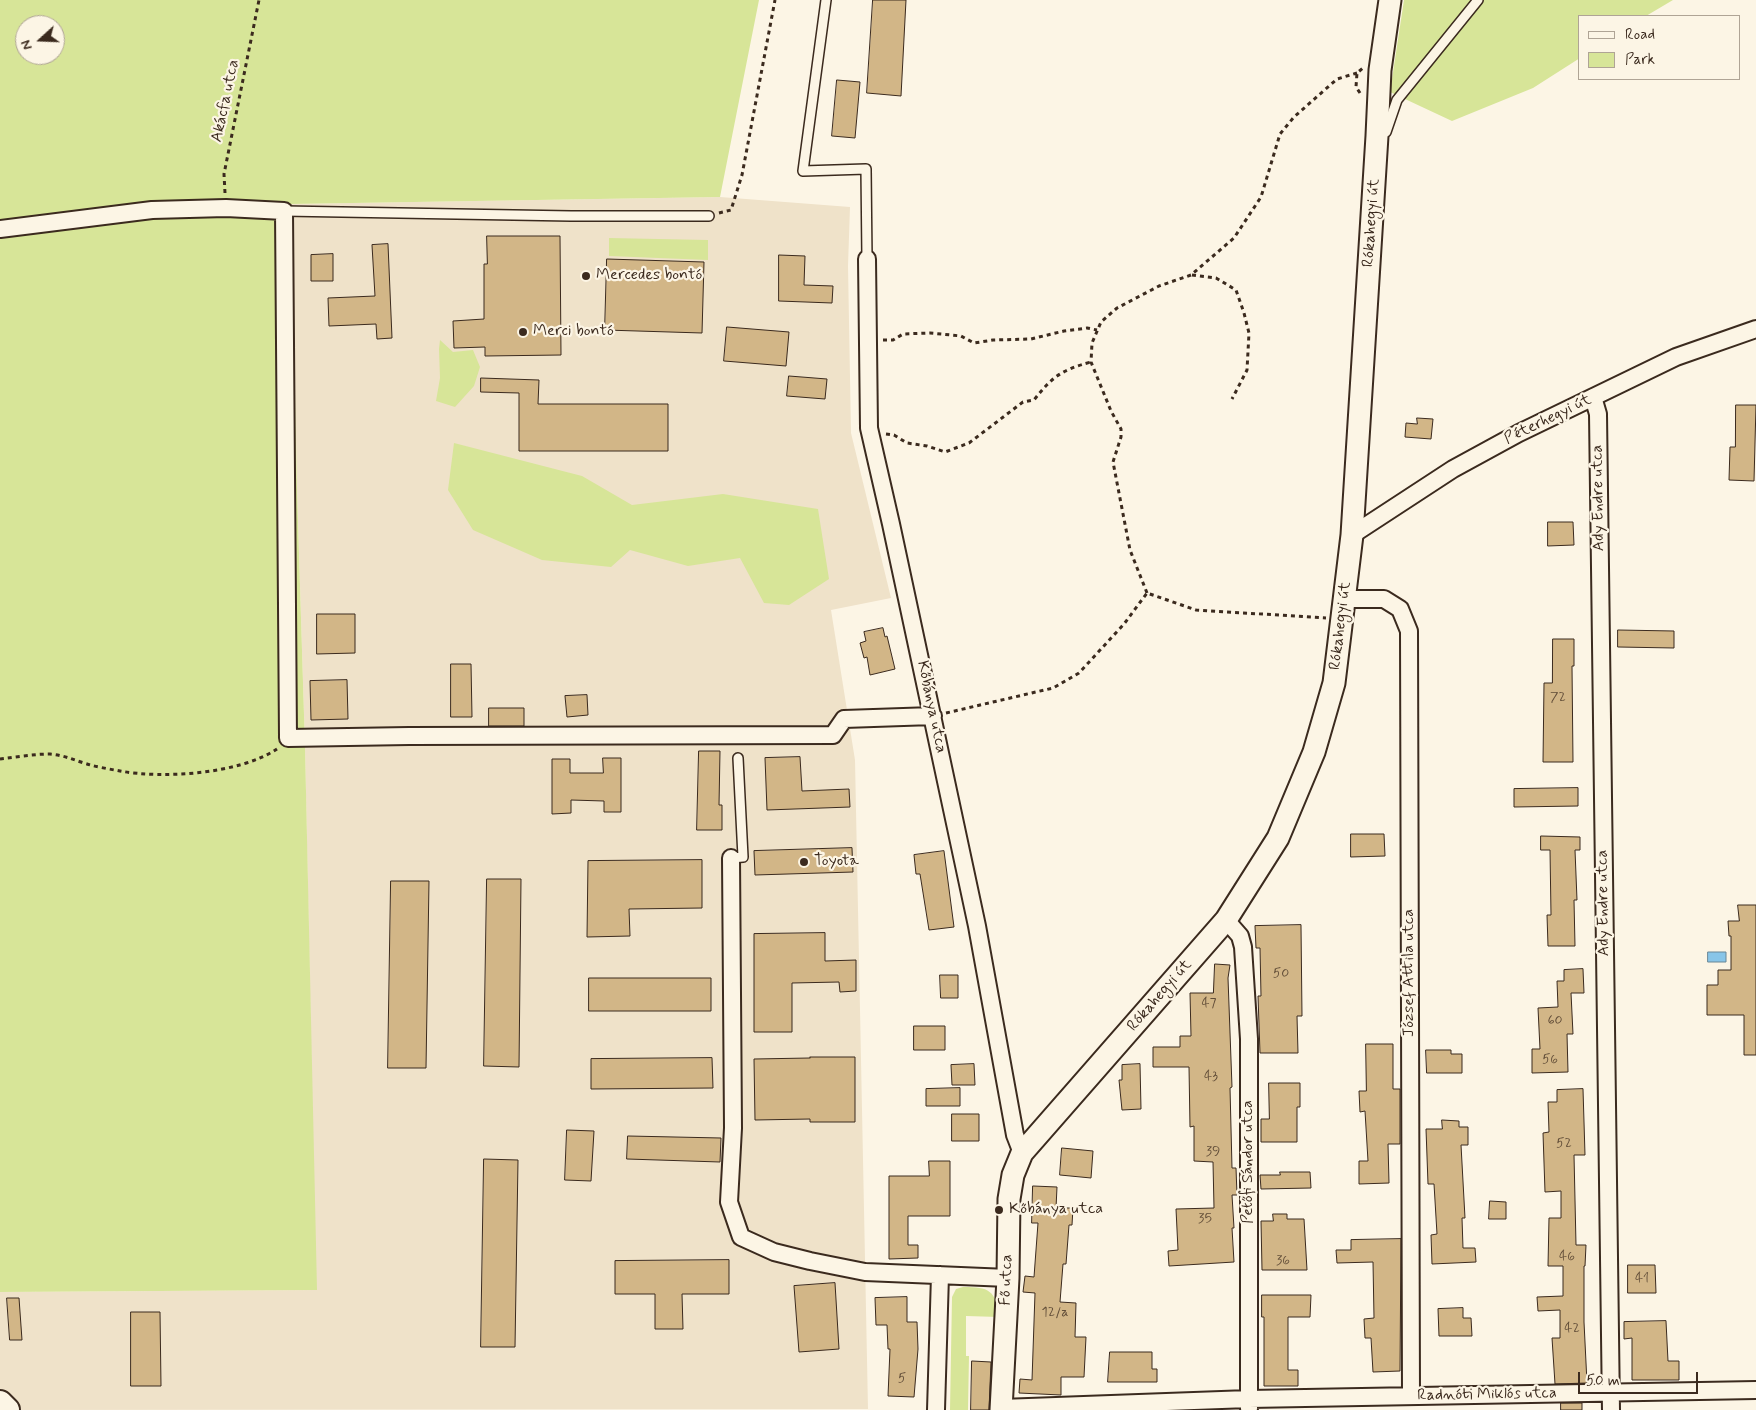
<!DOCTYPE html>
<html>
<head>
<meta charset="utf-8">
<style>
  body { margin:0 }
  #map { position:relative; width:1756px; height:1410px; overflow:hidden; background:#fcf5e5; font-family:Mynerve,sans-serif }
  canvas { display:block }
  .legend { position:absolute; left:1578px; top:15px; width:162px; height:65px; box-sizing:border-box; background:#fcf5e5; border:1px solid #afa495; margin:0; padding:6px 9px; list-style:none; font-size:15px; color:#3b2a1e }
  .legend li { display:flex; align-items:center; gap:10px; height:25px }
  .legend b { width:25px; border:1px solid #afa495 }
  .north { position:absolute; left:15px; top:15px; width:50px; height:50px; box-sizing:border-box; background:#fcf5e5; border:1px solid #afa495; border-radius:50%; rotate:250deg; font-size:14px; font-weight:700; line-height:20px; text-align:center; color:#3b2a1e }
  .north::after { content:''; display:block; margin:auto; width:18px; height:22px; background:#3b2a1e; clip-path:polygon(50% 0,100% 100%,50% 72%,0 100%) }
  .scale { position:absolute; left:1578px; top:1372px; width:120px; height:22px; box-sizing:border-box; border:2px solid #3b2a1e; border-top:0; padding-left:6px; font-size:15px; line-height:18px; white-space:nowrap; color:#3b2a1e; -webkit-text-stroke:4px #fcf5e5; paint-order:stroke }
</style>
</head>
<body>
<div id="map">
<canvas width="1756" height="1410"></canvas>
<ul class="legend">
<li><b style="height:6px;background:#fcf5e5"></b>Road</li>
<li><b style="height:14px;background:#d7e598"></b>Park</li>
</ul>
<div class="north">N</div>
<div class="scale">50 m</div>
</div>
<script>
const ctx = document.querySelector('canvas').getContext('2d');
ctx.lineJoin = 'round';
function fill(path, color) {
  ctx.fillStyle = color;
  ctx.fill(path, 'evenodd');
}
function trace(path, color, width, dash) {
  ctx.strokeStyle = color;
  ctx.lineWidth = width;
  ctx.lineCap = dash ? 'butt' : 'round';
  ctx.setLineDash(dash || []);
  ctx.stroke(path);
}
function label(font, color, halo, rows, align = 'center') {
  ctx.font = font + ' Mynerve,sans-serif';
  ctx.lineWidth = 4.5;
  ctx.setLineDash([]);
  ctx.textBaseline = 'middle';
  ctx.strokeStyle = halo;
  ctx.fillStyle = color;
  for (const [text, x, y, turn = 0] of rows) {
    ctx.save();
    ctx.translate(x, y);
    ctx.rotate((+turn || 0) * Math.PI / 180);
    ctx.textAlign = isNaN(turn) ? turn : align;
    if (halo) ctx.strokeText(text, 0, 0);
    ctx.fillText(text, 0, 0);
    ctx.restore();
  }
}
fill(new Path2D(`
  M 720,197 L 850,207 L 848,266 L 851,433 L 891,598 L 831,610 L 855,760 L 868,1409 L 0,1410 L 0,1292 L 316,1290 L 305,747 L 297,489 L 291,204 Z`), '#efe2c9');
fill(new Path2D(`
  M 0,0 L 759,0 L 720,197 L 291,204 L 297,489 L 305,747 L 317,1290 L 0,1292 ZM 25,25 L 55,25 L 55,55 L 25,55 Z
  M 1404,0 L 1673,0 L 1646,16 L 1580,16 L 1580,58 L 1533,88 L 1452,121 L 1390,92 Z
  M 609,238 L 708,240 L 708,260 L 609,256 Z
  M 440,340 L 453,352 L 473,350 L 480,367 L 474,386 L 455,407 L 436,401 L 440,378 L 439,349 Z
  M 454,443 L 582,476 L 632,505 L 723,494 L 818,509 L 829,579 L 789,605 L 764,603 L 740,558 L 688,566 L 630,550 L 611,567 L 542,560 L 473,530 L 448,490 Z
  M 963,1287 C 989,1287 996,1290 999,1317 L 966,1316 L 966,1356 L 969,1356 L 968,1410 L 950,1410 L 952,1297 L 956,1289 Z`), '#d7e598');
const water = new Path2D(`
  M 1708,952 L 1726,952 L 1726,962 L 1708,962 Z`);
fill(water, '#88c5e8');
trace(water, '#698797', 1);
const building = new Path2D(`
  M 873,0 L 906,0 L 901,96 L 867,93 Z
  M 837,80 L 860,82 L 855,138 L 832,136 Z
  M 487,236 L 560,236 L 561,355 L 485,356 L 485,347 L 454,348 L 453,321 L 484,319 L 484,264 L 487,264 Z
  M 388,244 L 392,338 L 377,339 L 376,324 L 329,326 L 328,298 L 375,296 L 372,245 Z
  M 333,254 L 333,281 L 311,281 L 311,255 Z
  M 779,255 L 805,256 L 804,285 L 833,286 L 832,303 L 779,301 Z
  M 607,259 L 704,262 L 702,333 L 605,330 Z
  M 727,327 L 789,332 L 786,366 L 724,361 Z
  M 789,376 L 827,379 L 825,399 L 787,396 Z
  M 481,378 L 539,380 L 538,404 L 668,404 L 668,451 L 519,451 L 519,393 L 481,392 Z
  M 1736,405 L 1756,405 L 1754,481 L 1729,480 L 1730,447 L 1735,447 Z
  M 1417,418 L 1433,419 L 1431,439 L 1405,437 L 1406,423 L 1417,424 Z
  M 1548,522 L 1573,522 L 1574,545 L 1548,546 Z
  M 317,614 L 355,614 L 355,653 L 317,654 Z
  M 883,628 L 885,637 L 887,636 L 895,669 L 870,675 L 867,657 L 864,658 L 860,643 L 866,641 L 864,632 Z
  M 1618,630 L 1674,631 L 1674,648 L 1618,647 Z
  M 1553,639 L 1574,639 L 1574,666 L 1572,666 L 1573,762 L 1543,762 L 1544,683 L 1552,683 Z
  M 451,664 L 471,664 L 472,717 L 451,717 Z
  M 347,680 L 348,719 L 311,720 L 310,681 Z
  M 587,695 L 588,715 L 567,717 L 565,696 Z
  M 489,708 L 524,708 L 524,726 L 489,726 Z
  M 699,751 L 720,751 L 719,805 L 722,805 L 722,830 L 697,830 Z
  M 800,757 L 802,791 L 849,789 L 850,807 L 767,810 L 765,758 Z
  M 603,758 L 621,758 L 621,812 L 604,812 L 604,801 L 571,800 L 571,813 L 552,814 L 552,759 L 570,759 L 570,773 L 603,773 Z
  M 1578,788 L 1578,806 L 1514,807 L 1514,789 Z
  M 1351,834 L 1384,834 L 1385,856 L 1351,857 Z
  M 1541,836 L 1580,837 L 1580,850 L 1575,850 L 1577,900 L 1574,900 L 1575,946 L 1548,946 L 1547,915 L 1551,915 L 1550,850 L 1541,850 Z
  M 852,848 L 853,872 L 755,875 L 754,851 Z
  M 944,851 L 954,927 L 929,930 L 920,874 L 916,874 L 914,855 Z
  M 702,860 L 702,908 L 629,909 L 630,936 L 587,937 L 588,861 Z
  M 487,879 L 521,879 L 519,1067 L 484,1066 Z
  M 391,881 L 429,881 L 426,1068 L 388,1068 Z
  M 1738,905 L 1756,905 L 1756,1055 L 1744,1055 L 1744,1015 L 1707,1015 L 1707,985 L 1718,985 L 1718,970 L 1731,970 L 1731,936 L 1729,936 L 1728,921 L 1739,921 Z
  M 1301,925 L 1302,1016 L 1297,1016 L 1298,1053 L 1260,1053 L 1258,996 L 1261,996 L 1260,948 L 1256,948 L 1255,926 Z
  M 825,933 L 825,961 L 856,960 L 856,991 L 840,992 L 839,982 L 792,983 L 792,1032 L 754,1032 L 754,934 Z
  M 1215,964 L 1230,965 L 1228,978 L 1232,1087 L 1230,1088 L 1232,1168 L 1236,1168 L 1237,1195 L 1232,1195 L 1234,1228 L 1232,1228 L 1234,1262 L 1169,1266 L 1168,1251 L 1178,1250 L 1176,1209 L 1214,1208 L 1213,1162 L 1194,1161 L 1194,1126 L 1190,1127 L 1189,1067 L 1153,1067 L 1153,1047 L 1180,1047 L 1180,1036 L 1191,1036 L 1190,993 L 1213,993 Z
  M 1583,969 L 1584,993 L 1571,993 L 1573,1034 L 1567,1034 L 1568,1072 L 1532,1073 L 1532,1049 L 1540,1049 L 1538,1008 L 1558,1007 L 1557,981 L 1564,981 L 1564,970 Z
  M 940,975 L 958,975 L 958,998 L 941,998 Z
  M 589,978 L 711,978 L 711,1011 L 589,1011 Z
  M 914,1026 L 945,1026 L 945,1050 L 914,1050 Z
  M 1366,1044 L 1393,1044 L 1393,1089 L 1400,1089 L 1400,1144 L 1388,1144 L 1389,1183 L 1359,1184 L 1359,1161 L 1368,1161 L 1365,1111 L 1360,1112 L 1359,1091 L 1366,1091 Z
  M 1426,1050 L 1451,1050 L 1451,1054 L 1462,1054 L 1462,1073 L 1427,1073 Z
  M 810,1057 L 855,1057 L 855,1122 L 810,1122 L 810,1119 L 755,1120 L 754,1059 L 810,1058 Z
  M 712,1058 L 713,1088 L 591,1089 L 591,1059 Z
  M 974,1064 L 975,1085 L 952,1085 L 951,1065 Z
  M 1140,1064 L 1141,1109 L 1122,1110 L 1119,1080 L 1122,1080 L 1122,1065 Z
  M 1269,1083 L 1300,1083 L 1300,1107 L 1297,1107 L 1297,1142 L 1261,1142 L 1261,1119 L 1269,1119 Z
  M 960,1088 L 960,1106 L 926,1106 L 926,1089 Z
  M 1583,1089 L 1585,1155 L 1574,1155 L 1576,1245 L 1586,1245 L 1585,1266 L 1584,1266 L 1584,1322 L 1587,1383 L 1555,1384 L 1552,1338 L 1560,1338 L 1560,1310 L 1538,1311 L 1537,1297 L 1563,1296 L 1563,1266 L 1548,1266 L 1549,1218 L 1561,1218 L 1561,1191 L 1545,1192 L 1543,1133 L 1549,1132 L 1548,1102 L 1557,1102 L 1557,1090 Z
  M 952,1114 L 979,1114 L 979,1141 L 952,1141 Z
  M 1442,1120 L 1459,1121 L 1459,1127 L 1468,1127 L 1468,1145 L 1461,1145 L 1465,1218 L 1462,1218 L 1463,1248 L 1475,1248 L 1476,1262 L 1432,1264 L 1431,1235 L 1437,1234 L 1434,1184 L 1428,1184 L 1426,1129 L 1442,1129 Z
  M 567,1130 L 594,1131 L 591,1181 L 565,1180 Z
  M 628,1136 L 721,1138 L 720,1162 L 627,1159 Z
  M 1062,1148 L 1093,1151 L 1091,1178 L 1060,1175 Z
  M 484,1159 L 518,1160 L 515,1347 L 481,1347 Z
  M 929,1161 L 950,1161 L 950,1216 L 908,1216 L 908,1245 L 918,1245 L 918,1258 L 889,1259 L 889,1176 L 929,1176 Z
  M 1280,1172 L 1310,1172 L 1311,1188 L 1261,1189 L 1260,1175 L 1280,1175 Z
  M 1033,1186 L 1057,1187 L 1056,1208 L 1073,1208 L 1072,1225 L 1069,1225 L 1066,1264 L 1063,1264 L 1060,1302 L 1076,1303 L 1075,1337 L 1086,1337 L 1084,1377 L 1061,1377 L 1061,1395 L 1019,1393 L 1020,1379 L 1032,1380 L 1035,1293 L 1023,1292 L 1025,1276 L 1034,1277 L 1038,1223 L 1032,1223 Z
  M 1490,1201 L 1506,1202 L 1506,1219 L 1489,1219 Z
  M 1273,1214 L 1287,1214 L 1287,1219 L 1304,1219 L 1307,1270 L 1262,1270 L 1261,1221 L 1273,1221 Z
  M 1401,1239 L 1400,1371 L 1373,1372 L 1371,1338 L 1365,1338 L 1364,1319 L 1374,1318 L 1373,1262 L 1337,1263 L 1336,1250 L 1351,1250 L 1351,1240 Z
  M 729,1260 L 729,1294 L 682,1294 L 683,1329 L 655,1329 L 655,1294 L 615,1294 L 615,1261 Z
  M 1628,1265 L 1655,1265 L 1656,1293 L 1628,1293 Z
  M 835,1283 L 839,1349 L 799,1352 L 794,1286 Z
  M 1262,1295 L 1311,1295 L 1310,1317 L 1288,1317 L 1288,1370 L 1298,1370 L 1298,1386 L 1264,1386 L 1264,1317 L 1262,1317 Z
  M 907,1297 L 907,1322 L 917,1322 L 918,1349 L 914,1397 L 888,1396 L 890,1349 L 888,1349 L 887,1325 L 876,1325 L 875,1298 Z
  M 7,1298 L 19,1298 L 22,1340 L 10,1340 Z
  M 1463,1308 L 1463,1318 L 1471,1318 L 1472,1336 L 1439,1336 L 1438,1309 Z
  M 131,1312 L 160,1312 L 161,1386 L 131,1386 Z
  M 1666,1321 L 1668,1361 L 1679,1361 L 1679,1380 L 1632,1380 L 1632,1338 L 1624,1339 L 1624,1322 Z
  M 1110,1352 L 1152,1352 L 1152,1369 L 1157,1369 L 1157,1382 L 1108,1382 Z
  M 972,1361 L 991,1362 L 989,1410 L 971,1410 Z
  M 1561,1403 L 1582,1403 L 1582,1410 L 1561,1410 Z`);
fill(building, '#d2b687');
trace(building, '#3b2a1e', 1);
const service = new Path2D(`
  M 826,0 L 803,171 L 866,169 L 867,259
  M 1382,134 L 1386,132 L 1397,100 L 1478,0
  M 284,211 L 571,216 L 709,216
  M 731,858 L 743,857 L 738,758`);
const minor = new Path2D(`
  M 0,229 L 152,210 L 226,208 L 284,211 L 288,738 L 409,736 L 833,735 L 844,719 L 933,716
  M 867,259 L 869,428 L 891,524 L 977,926 L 1015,1135 L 1022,1153
  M 1593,397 L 1598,414 L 1611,1410
  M 1352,535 L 1453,469 L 1519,433 L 1676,357 L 1756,329
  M 1345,599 L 1384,599 L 1400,609 L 1409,631 L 1411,1396
  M 731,858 L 733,1128 L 729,1202 L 741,1237 L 774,1252 L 810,1261 L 865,1272 L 1008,1278
  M 1226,920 L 1240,936 L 1243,947 L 1249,1039 L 1249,1408
  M 1001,1408 L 1249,1399 L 1756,1390
  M 936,1410 L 940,1275`);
const tertiary = new Path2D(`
  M 1001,1410 L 1008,1278 L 1009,1199 L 1013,1175 L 1022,1153 L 1226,920 L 1278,838 L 1314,752 L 1334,683 L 1352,535 L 1377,136 L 1380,70 L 1390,0`);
const secondary = new Path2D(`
  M 0,1403 L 7,1410`);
trace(service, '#3b2a1e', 12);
trace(minor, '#3b2a1e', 20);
trace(tertiary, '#3b2a1e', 25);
trace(secondary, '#3b2a1e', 28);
trace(new Path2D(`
  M 1360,93 L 1356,87 L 1357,73 L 1363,68
  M 225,193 L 224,174 L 259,0
  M 719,213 L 731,210 L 742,175 L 775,0
  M 1192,275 L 1216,278 L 1236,290 L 1244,313 L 1249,333 L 1247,370 L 1232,399
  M 883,340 L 893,340 L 903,334 L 930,333 L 961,336 L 974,343 L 993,340 L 1031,339 L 1064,331 L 1087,328 L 1097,330
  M 886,434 L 894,435 L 907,443 L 927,446 L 945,452 L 969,443 L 1023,402 L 1034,400 C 1052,377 1061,370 1091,362
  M 1147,593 L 1130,550 L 1113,462 L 1121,437 L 1121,429 L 1111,411 L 1091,362 L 1092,343 L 1101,322 L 1117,308 L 1159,286 L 1191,275 L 1234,238 L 1261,197 L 1280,134 L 1294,117 L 1337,79 L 1357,73
  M 946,713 L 1053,688 L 1079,673 L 1124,624 L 1147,593 L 1196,610 L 1326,618
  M 0,759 C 16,757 34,754 50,754 C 63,755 74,760 87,764 C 97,767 109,769 120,771 C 164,779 239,774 277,749`), '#3b2a1e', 3, [4, 4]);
trace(service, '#fcf5e5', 9);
trace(minor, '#fcf5e5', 16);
trace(tertiary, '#fcf5e5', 21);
trace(secondary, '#fcf5e5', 24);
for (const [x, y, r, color] of [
  [586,276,5,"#3b2a1e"],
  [523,332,5,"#3b2a1e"],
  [804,862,5,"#3b2a1e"],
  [999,1210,5,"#3b2a1e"]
]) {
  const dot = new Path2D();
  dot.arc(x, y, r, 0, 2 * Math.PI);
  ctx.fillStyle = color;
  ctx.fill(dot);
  trace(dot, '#fcf5e5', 2);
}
label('14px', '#614d38', null, [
  ["72",1558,698],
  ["50",1281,974],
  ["47",1209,1004],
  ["60",1555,1021],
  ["56",1550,1060],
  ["43",1211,1077],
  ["52",1564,1144],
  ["39",1213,1152],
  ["35",1205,1219],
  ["46",1567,1257],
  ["36",1283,1261],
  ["41",1642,1279],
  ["12/a",1055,1313],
  ["42",1572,1329],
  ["5",902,1379]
]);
label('16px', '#3b2a1e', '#fcf5e5', [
  ["Akácfa utca",226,101,-78],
  ["Rókahegyi út",1372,223,-86],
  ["Péterhegyi út",1548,420,-26],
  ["Ady Endre utca",1599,498,-91],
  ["Rókahegyi út",1341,626,-83],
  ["Kőbánya utca",931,707,78],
  ["Ady Endre utca",1604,903,-91],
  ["József Attila utca",1410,973,-90],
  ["Rókahegyi út",1160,996,-49],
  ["Petőfi Sándor utca",1249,1162,-90],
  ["Fő utca",1007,1280,-88],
  ["Radnóti Miklós utca",1487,1395,-1]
]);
label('16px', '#3b2a1e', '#fcf5e5', [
  ["Mercedes bontó",596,276],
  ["Merci bontó",533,332],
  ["Toyota",814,862],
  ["Kőbánya utca",1009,1210]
], 'left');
</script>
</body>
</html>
